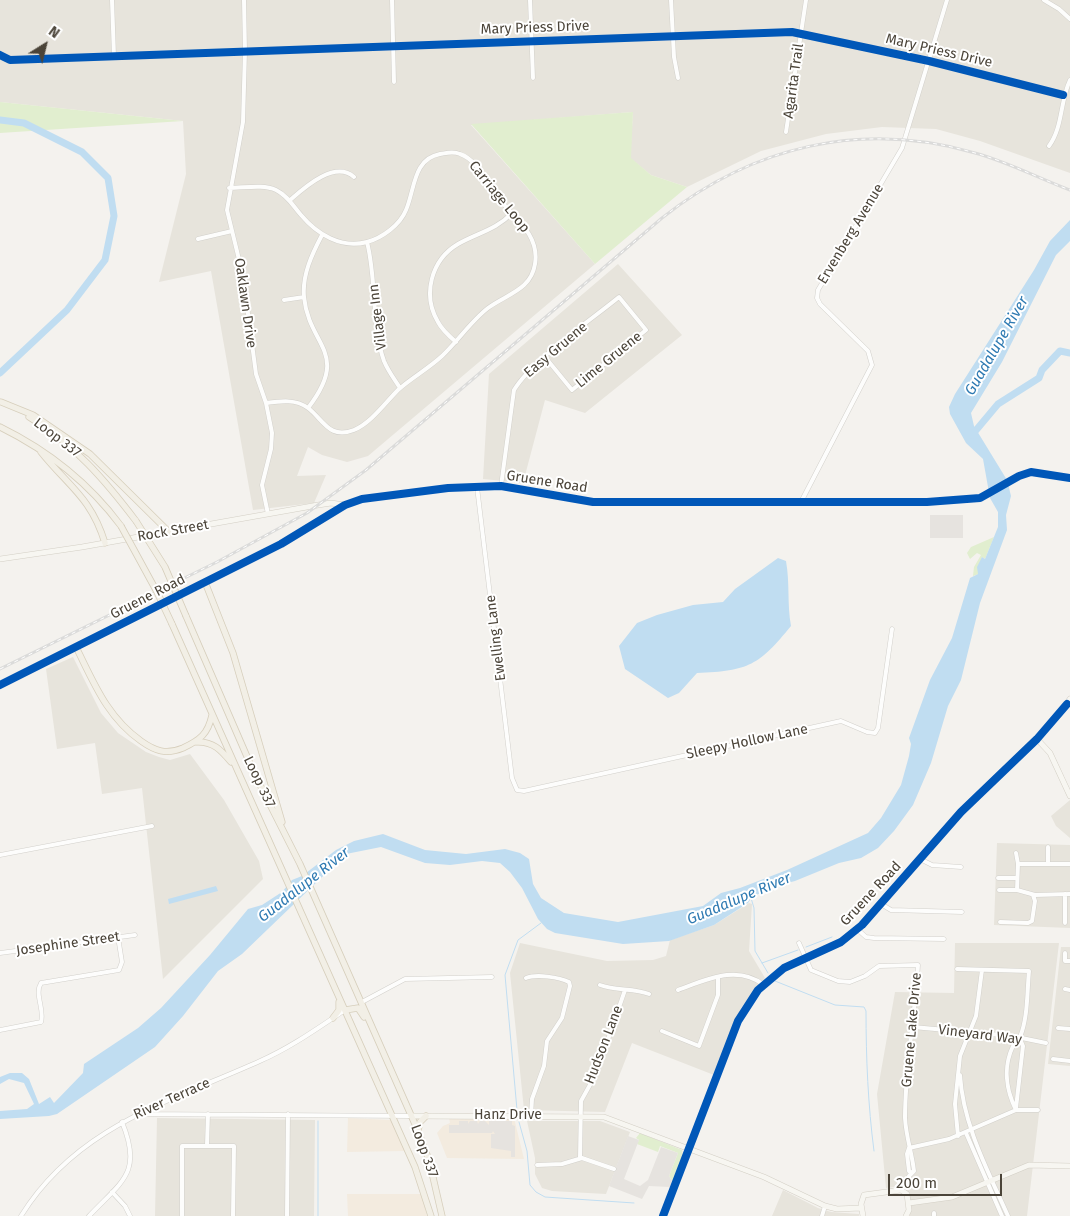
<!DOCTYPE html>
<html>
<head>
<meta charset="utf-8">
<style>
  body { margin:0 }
  #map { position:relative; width:1070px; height:1216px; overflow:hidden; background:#f4f2ee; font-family:"Fira Sans",sans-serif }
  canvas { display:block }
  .north { position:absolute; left:20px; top:20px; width:50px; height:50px; -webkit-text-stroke:4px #fff; paint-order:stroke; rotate:36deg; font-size:14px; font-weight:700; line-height:20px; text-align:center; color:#4b4439 }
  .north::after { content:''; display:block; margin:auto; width:18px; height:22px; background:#4b4439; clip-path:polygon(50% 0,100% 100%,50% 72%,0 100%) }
  .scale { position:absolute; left:888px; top:1174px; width:114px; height:22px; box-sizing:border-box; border:2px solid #4b4439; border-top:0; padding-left:6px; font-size:15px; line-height:18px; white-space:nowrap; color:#4b4439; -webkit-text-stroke:4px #fff; paint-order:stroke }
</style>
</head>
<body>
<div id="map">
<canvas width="1070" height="1216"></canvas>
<div class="north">N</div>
<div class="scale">200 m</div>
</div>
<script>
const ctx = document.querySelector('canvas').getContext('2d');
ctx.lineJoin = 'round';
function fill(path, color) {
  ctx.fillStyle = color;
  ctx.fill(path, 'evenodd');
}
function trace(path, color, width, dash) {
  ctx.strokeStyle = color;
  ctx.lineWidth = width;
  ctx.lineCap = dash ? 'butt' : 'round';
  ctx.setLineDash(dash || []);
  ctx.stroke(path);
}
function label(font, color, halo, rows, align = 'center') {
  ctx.font = font + ' "Fira Sans",sans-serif';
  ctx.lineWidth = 4;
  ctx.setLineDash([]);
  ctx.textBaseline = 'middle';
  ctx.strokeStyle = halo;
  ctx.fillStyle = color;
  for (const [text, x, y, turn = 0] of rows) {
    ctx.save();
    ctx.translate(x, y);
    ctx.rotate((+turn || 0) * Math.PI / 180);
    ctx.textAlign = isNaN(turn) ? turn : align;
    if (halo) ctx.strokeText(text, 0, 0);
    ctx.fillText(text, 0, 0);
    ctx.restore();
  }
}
fill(new Path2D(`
  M 0,0 L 1070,0 L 1070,173 L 980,141 L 936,129 L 882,127 L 826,134 L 761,151 L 687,187 L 651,175 L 630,158 L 633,112 L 471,125 L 595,264 L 368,456 L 347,462 L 322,455 L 308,447 L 297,476 L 326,475 L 314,503 L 253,510 L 211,271 L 159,282 L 186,174 L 183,121 L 0,102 Z
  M 618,264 L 682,335 L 585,413 L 545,400 L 523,483 L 483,479 L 489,374 Z
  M 73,657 L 101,713 L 118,733 L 146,752 L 159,757 L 170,760 L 190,754 L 224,800 L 259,861 L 263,879 L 163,979 L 142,788 L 102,794 L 95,743 L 57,749 L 46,669 Z
  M 1070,800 L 1070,838 L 1056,826 L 1051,816 Z
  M 997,843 L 1070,845 L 1070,928 L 994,925 Z
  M 749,903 L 752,904 L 749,951 L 765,978 L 741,1008 L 714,1075 L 632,1043 L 605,1112 L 524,1110 L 510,973 L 520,943 L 607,961 L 653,960 L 666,956 L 670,940 L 714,925 Z
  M 955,943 L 1059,943 L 1027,1216 L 910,1216 L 907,1189 L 901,1186 L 886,1188 L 877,1094 L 895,992 L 954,993 Z
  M 1061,947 L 1070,947 L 1070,1066 L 1048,1064 Z
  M 157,1118 L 315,1120 L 314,1216 L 155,1216 Z
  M 527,1121 L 600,1121 L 630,1132 L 606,1194 L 552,1191 L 542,1188 L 535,1174 L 535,1158 Z
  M 783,1190 L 818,1208 L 831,1212 L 859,1214 L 859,1216 L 772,1216 Z`), '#e7e4dc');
fill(new Path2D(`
  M 348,1118 L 391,1120 L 405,1151 L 347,1152 Z
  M 449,1118 L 514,1118 L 524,1159 L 447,1158 L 437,1133 L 443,1126 L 450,1123 Z
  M 347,1194 L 422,1194 L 427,1216 L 348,1216 Z`), '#f3ebdf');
fill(new Path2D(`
  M 0,102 L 183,121 L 0,133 Z
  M 633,112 L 631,158 L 651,175 L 687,187 L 595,264 L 471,124 Z
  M 994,537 L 985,559 L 982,557 L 979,574 L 973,576 L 974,567 L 981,555 L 977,553 L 970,559 L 967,553 L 971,547 Z
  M 640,1133 L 682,1150 L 683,1156 L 673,1182 L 669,1176 L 678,1153 L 660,1146 L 658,1152 L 637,1144 L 639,1140 L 636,1138 Z`), '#e1eecf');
fill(new Path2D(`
  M 930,515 L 963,515 L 963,538 L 930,538 Z
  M 459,1121 L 468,1121 L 468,1124 L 470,1121 L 477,1121 L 478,1124 L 480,1121 L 485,1121 L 489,1125 L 489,1121 L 512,1121 L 512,1125 L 515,1126 L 515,1157 L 511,1157 L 511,1151 L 491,1148 L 491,1134 L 495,1134 L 493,1131 L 492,1133 L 449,1133 L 449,1125 L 459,1125 Z
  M 628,1136 L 639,1140 L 624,1179 L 640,1186 L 648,1180 L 661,1147 L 678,1153 L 669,1176 L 672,1181 L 670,1187 L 649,1186 L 642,1199 L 609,1186 Z`), '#e6e3df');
fill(new Path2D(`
  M 1070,220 L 1070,241 L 1056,255 L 1002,362 L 971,413 L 974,426 L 1007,480 L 1011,496 L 1006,515 L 1007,530 L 980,603 L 961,680 L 948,706 L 931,763 L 913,805 L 894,831 L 878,848 L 861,858 L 839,863 L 795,881 L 775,886 L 752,897 L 748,903 L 714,925 L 669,941 L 623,944 L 555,933 L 547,929 L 538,919 L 522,888 L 510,872 L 500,863 L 482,861 L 450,865 L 425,863 L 381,847 L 346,854 L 242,954 L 218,971 L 183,1016 L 155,1047 L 57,1114 L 49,1116 L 0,1119 L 0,1111 L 27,1109 L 34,1104 L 24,1083 L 9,1079 L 0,1084 L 0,1077 L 10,1073 L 22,1073 L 29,1079 L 39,1104 L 50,1097 L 54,1103 L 83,1073 L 84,1064 L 138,1028 L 161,1008 L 210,955 L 248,909 L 262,905 L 282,892 L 292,880 L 302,876 L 336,850 L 354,841 L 383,834 L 425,850 L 466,854 L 505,849 L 520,853 L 529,859 L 533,884 L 541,898 L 564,913 L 618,922 L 703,906 L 721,893 L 740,888 L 787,870 L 868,833 L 881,818 L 901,785 L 909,756 L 911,744 L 909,738 L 930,680 L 952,638 L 970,578 L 978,574 L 977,567 L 982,557 L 985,559 L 998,527 L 998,512 L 990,498 L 983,459 L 966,443 L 950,414 L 949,407 L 955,394 L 1034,270 L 1050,241 Z
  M 778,558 L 786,561 C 790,583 787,604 791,626 C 759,665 749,671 697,673 L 679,693 L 668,698 L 625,669 L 619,646 L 637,623 L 657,615 L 693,605 L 723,602 L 735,589 Z
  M 216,886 L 218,891 L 169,904 L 168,899 Z`), '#c0ddf1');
trace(new Path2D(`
  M 751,898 L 754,908 L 755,951 L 768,973
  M 806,947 L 832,937
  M 762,963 L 798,950
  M 775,981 L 835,1005 L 864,1007 L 866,1011 C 866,1058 868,1105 874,1151
  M 517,1110 L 505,975 L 518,940 L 541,923
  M 519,1122 L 527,1151 L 530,1185 L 536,1192 L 545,1197 L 634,1203
  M 318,1216 L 318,1121`), '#c0ddf1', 1);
trace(new Path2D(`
  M 0,120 L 24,123 L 82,152 L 108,178 L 114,216 L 105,260 L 67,310 L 0,373
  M 972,435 L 998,404 L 1039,378 L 1042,370 L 1060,351 L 1070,353`), '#c0ddf1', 7);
const street = new Path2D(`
  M 112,0 L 114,56
  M 244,0 L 245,51 L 243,122 L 227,210 L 243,276 L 256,374 L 266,403 L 272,433 L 271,449 L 262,485 L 268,514
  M 392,0 L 394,82
  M 530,0 L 533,78
  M 671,0 L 674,57 L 678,78
  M 1044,0 L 1059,9 L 1070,19
  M 0,55 L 10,60 L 792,32 L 929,61 L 1063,95
  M 786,132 L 806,0
  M 1049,146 C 1063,127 1060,101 1070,80
  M 229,188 C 244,188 263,184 276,190 C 288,196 293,206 301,215 C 317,234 341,249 367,242 C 382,238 400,225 406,210 C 415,189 413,159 440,154 C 447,153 453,151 460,154 C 478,160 486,183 498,198 C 514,217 540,235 535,264 C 531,290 507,294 488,308 C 471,321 458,341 442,356 C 428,369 411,378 398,390 C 385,403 371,423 354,430 C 329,440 323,419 308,408 C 296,399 281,401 266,403
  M 290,200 C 305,187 335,160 354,177
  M 198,239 L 232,231
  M 367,242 C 377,281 371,324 384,361 C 388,371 395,380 400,388
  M 284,300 L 304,297
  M 456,342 C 449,336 442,330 438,322 C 422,295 431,260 458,244 C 477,233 496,230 512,213
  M 308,408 C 351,352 309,347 304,297 C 302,275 312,254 322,235
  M 501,486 L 514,390 C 532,360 591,320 619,297 L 646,330 L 572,390 L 545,357
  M 477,487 L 512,778 L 517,790 L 524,791 L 841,721 L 867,732 L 875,733 L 878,728 L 892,629
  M 801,502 L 872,365 L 868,351 L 820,304 L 817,298 L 818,290 L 902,148 L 947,0
  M 1048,847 L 1048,864
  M 1016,853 L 1018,864 L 1070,864
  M 0,855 L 152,826
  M 920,859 L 932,865 L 961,867
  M 1018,864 L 1017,890 L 1035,895 L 1070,894
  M 998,878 L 1016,878
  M 999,890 L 1017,890
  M 881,904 L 891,910 L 962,912
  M 1000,922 L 1028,923 L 1032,921 L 1035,901 L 1033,895
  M 1065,923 L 1065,894
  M 857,929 L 866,937 L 874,938 L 944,939
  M 799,943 L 811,970 L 838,981 L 850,982 L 865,976 L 879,966 L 918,965 C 915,1016 905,1068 905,1118 C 906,1137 912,1153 914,1171 L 909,1176 L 910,1182
  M 0,953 L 135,935
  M 1065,953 L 1065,961 L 1070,961
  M 957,969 L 1029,971 C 1027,992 1028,1018 1020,1037 C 1018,1040 1014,1043 1013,1046 C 1003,1067 1006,1090 1016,1110
  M 526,978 C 536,974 559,977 569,982 L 570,986 L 562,1018 L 547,1041 L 544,1066 L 532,1099 L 531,1116
  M 600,985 C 616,991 633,988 649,994
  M 1065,989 L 1070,990
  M 678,990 C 706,980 737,964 764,985
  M 362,1002 L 405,979 L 492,977
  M 913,1027 L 1012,1036 L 1046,1043
  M 1058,1028 L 1070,1029
  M 0,1030 L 41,1022 C 45,1010 34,994 41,983 L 119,970 L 122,962 L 118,937
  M 662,1031 L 699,1046 L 718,995 L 718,977
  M 1053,1059 L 1070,1061
  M 960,1075 C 963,1125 988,1171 1008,1216
  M 1016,1108 L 1023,1046 L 1020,1039
  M 140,1114 L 411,1116
  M 966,1133 L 1002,1216
  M 958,1136 L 955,1104 L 960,1056 L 976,1016 L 982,970
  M 207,1145 L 208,1114
  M 909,1148 L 949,1139 L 1016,1110 L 1038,1110
  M 909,1148 L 907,1154 L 909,1171 L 912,1173
  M 580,1158 L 581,1101 L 596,1074 L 625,990
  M 537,1165 L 562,1164 L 582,1158 L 614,1169
  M 112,1192 L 125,1206 L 130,1216
  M 934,1213 L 934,1216
  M 21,1216 C 77,1126 169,1102 260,1061 C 290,1048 318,1028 345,1010
  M 89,1216 C 122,1181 143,1173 122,1122
  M 182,1216 L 182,1146 L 234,1146 L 233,1216
  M 287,1216 L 288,1114
  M 822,1216 L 825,1206`);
const secondary = new Path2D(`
  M 0,559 L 82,547 L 318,505 L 331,503 L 344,505
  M 0,685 L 281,544 L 345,505 L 362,499 L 448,488 L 501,486 L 593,502 L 927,502 L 980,498 L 1019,476 L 1031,472 L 1070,478
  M 1037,739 L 1050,753 L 1070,796
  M 411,1116 L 604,1117 L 764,1177 L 825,1206 L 837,1209 L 861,1208
  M 909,1203 L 952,1197 L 1029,1165 L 1070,1166
  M 663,1216 L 738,1021 L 758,990 L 784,968 L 841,942 L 862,925 L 961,812 L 1037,739 L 1061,712 L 1070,699
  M 863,1216 L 861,1204 L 864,1195 L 901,1190 L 907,1194 L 909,1210 L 906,1216`);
const primary = new Path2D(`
  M 1,402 L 33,415 L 90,454 L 169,532
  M 29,417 C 74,444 105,480 136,521
  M 0,427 C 49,451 89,483 121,526
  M 41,452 C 68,486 91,497 105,543
  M 205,582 L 233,653 L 282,822
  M 186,616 L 255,775 L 300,864 L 418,1131 L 429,1160 L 442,1216
  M 172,624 L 415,1167 L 431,1216
  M 76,647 C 94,683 107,717 141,741 C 155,751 166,755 183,748 C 200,740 208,734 212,715
  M 196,742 C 213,741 221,750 231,762
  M 345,1010 L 358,1008 L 364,1017
  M 333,1018 L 339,1010 L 339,1002
  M 418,1131 L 420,1122 L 426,1116`);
trace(street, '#d2d0cb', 5);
trace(secondary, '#d3cfc5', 6);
trace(primary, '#d6cebb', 7);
trace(street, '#fdfdfc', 4);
trace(secondary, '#f7f6f1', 5);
trace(primary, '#f2efe6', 5.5);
const rail = new Path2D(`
  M 0,669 L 217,562 L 307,513 L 366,470 L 662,218 C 753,146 862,120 975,153 C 1008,162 1038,178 1070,190`);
trace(rail, '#dbdbda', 3);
trace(rail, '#fff', 1, [4]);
const primaryBridge = new Path2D(`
  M 136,521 L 165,567 L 186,616
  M 121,526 L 157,592 L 172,624`);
trace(primaryBridge, '#d6cebb', 7, []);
trace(primaryBridge, '#f2efe6', 5.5);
trace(new Path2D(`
  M 0,55 L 10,60 L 792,32 L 929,61 L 1063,95
  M 0,685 L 281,544 L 345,505 L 362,499 L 448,488 L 501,486 L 593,502 L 927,502 L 980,498 L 1019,476 L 1031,472 L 1070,478
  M 663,1216 L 738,1021 L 758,990 L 784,968 L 841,942 L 862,925 L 961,812 L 1037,739 L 1067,704`), '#0057b8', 8);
label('14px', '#4b4439', '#fff', [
  ["Mary Priess Drive",535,28,-2],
  ["Mary Priess Drive",939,51,13],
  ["Agarita Trail",794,81,-82],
  ["Carriage Loop",499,197,51],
  ["Ervenberg Avenue",851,234,-59],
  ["Oaklawn Drive",245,303,82],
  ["Village Inn",378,317,-97],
  ["Easy Gruene",556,350,-40],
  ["Lime Gruene",609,360,-39],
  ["Loop 337",57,438,37],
  ["Gruene Road",547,482,9],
  ["Rock Street",173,531,-10],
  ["Gruene Road",148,597,-27],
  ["Ewelling Lane",496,638,-97],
  ["Sleepy Hollow Lane",747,742,-12],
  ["Loop 337",259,782,64],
  ["Gruene Road",871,894,-47],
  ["Josephine Street",68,944,-8],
  ["Gruene Lake Drive",912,1030,-85],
  ["Vineyard Way",980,1035,7],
  ["Hudson Lane",604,1045,-69],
  ["River Terrace",172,1099,-24],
  ["Hanz Drive",508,1115],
  ["Loop 337",424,1151,70]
]);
label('italic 15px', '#2e7ab2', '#fff', [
  ["Guadalupe River",997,346,-60],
  ["Guadalupe River",304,885,-38],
  ["Guadalupe River",739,899,-23]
]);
</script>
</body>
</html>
